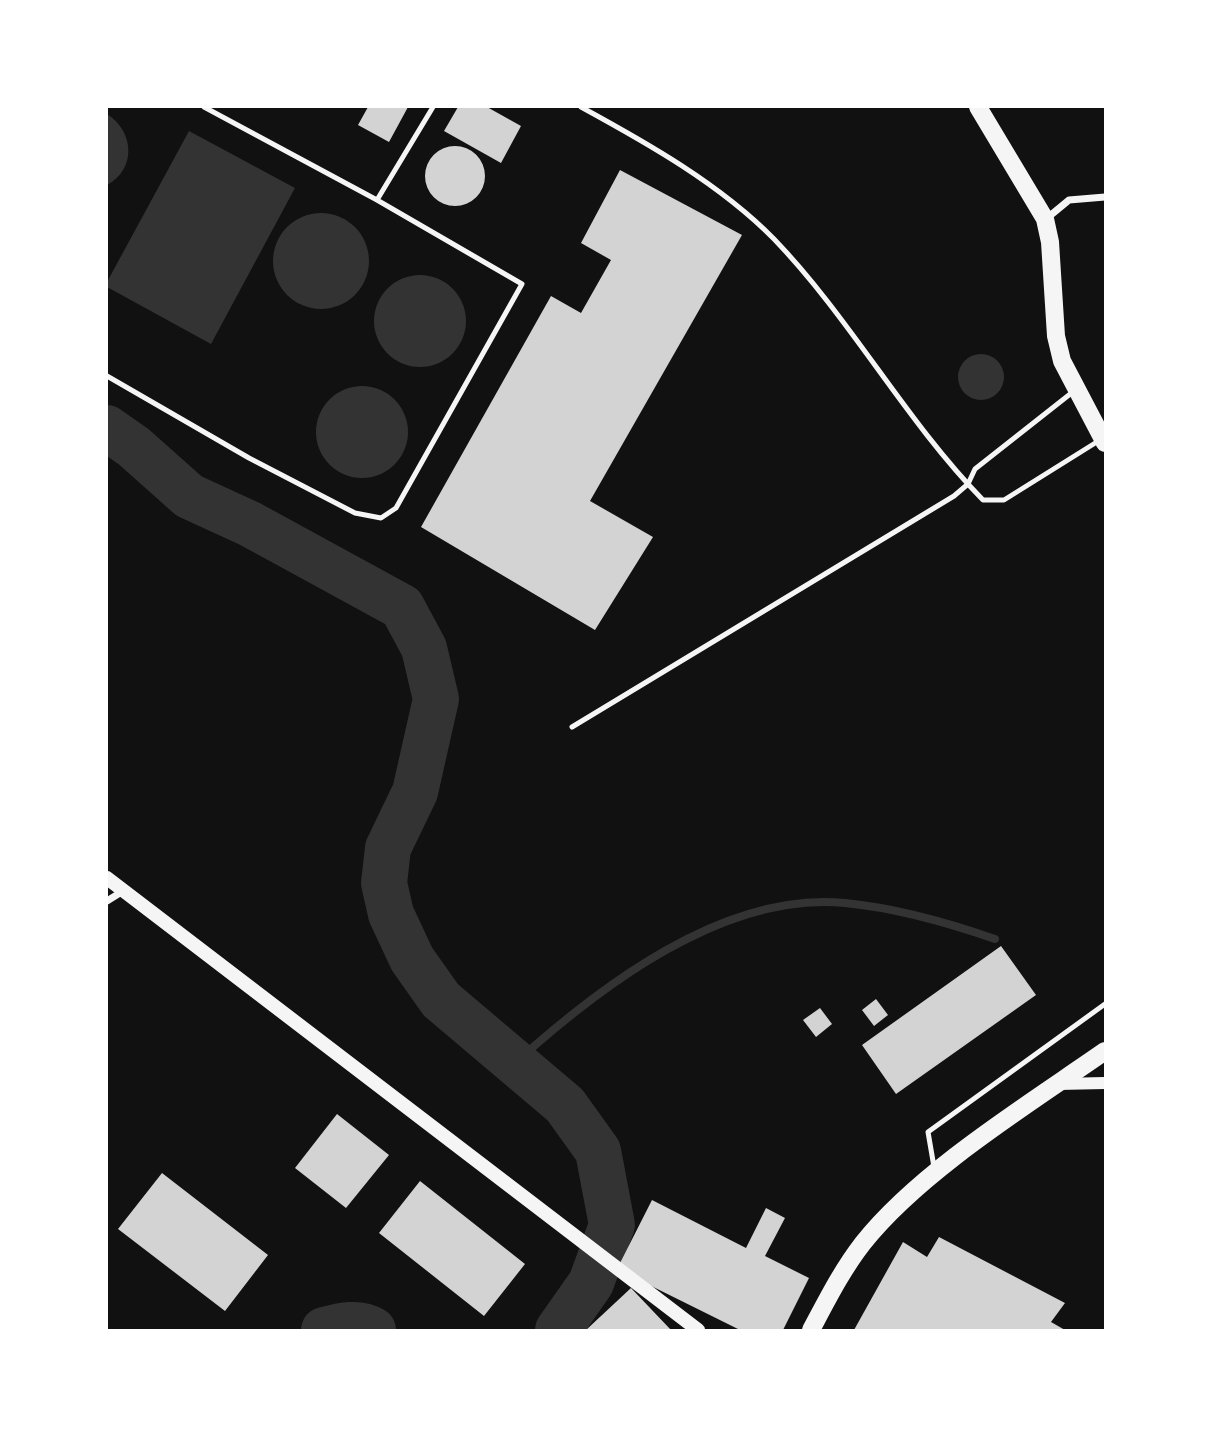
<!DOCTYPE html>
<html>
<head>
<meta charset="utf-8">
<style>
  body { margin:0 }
  #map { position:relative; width:1212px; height:1437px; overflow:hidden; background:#111; font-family:Inter,sans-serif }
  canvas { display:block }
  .frame { position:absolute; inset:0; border:108px solid #fff; pointer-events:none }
</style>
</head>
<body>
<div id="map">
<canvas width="1212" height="1437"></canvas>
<div class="frame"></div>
</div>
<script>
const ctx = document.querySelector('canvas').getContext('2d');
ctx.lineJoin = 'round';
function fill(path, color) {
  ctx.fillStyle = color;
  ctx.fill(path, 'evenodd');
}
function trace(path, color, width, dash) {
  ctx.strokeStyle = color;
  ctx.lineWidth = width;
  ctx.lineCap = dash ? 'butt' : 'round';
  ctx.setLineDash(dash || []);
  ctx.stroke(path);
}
fill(new Path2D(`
  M 107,114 C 134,131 137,169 107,185 Z
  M 189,131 L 295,188 L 211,344 L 107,287 L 107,282 Z
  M273 261a48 48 0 1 1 96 0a48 48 0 1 1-96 0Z
  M374 321a46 46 0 1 1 92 0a46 46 0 1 1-92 0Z
  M958 377a23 23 0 1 1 46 0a23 23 0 1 1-46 0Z
  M316 432a46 46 0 1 1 92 0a46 46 0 1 1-92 0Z`), '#333');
trace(new Path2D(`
  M 514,1064 C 599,987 724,891 845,903 C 897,908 946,922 995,939`), '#333', 8);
trace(new Path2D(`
  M 107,428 L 134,447 L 189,496 L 250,524 L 402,607 L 424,648 L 436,699 L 415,792 L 388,848 L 384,883 L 391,914 L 412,959 L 441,1000 L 565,1105 L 598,1151 L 612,1225 L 591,1283 L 558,1330
  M 324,1330 C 340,1326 358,1321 373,1330`), '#333', 46);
fill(new Path2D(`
  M 368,107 L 408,107 L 389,142 L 358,125 Z
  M 458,107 L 487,107 L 521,126 L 501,163 L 444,131 Z
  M425 176a30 30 0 1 1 60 0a30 30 0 1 1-60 0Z
  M 620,170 L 742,235 L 590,501 L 653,537 L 595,630 L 421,527 L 551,296 L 581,313 L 611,260 L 581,243 Z
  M 1001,946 L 1036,995 L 896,1094 L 862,1045 Z
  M 876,999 L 888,1015 L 874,1026 L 862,1010 Z
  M 820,1008 L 832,1024 L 816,1037 L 803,1020 Z
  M 337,1114 L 389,1155 L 346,1208 L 295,1168 Z
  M 162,1173 L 268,1255 L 225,1311 L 118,1229 Z
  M 420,1181 L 525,1264 L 484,1316 L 379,1233 Z
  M 652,1200 L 746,1248 L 766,1208 L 785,1218 L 765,1256 L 809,1278 L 783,1330 L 740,1330 L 617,1269 Z
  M 939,1237 L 1065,1303 L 1051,1322 L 1065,1330 L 854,1330 L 903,1242 L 927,1257 Z
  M 631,1288 L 671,1330 L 586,1330 Z`), '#d3d3d3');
trace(new Path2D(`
  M 204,107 L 377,200
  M 581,107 C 647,143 720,184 774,239 C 851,319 905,420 983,500 L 1004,500 L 1100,440
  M 107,376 L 249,458 L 355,513 L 381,518 L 396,508 L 522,284 L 377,200 L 433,107
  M 572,727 L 954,496 L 968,484 L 975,469 L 1074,391
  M 934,1167 L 928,1132 L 1105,1004`), '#f5f5f5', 5);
trace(new Path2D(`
  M 1046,219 L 1069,200 L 1105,197
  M 107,901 L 123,891`), '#f5f5f5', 7);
trace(new Path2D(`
  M 1058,1084 L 1105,1083`), '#f5f5f5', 12);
trace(new Path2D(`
  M 107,878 L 698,1330`), '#f5f5f5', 14);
trace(new Path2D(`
  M 978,107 L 1045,219 L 1050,242 L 1056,336 L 1062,361 L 1105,443
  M 811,1330 C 827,1300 842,1270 863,1243 C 920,1171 1029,1104 1105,1051`), '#f5f5f5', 18);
</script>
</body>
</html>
